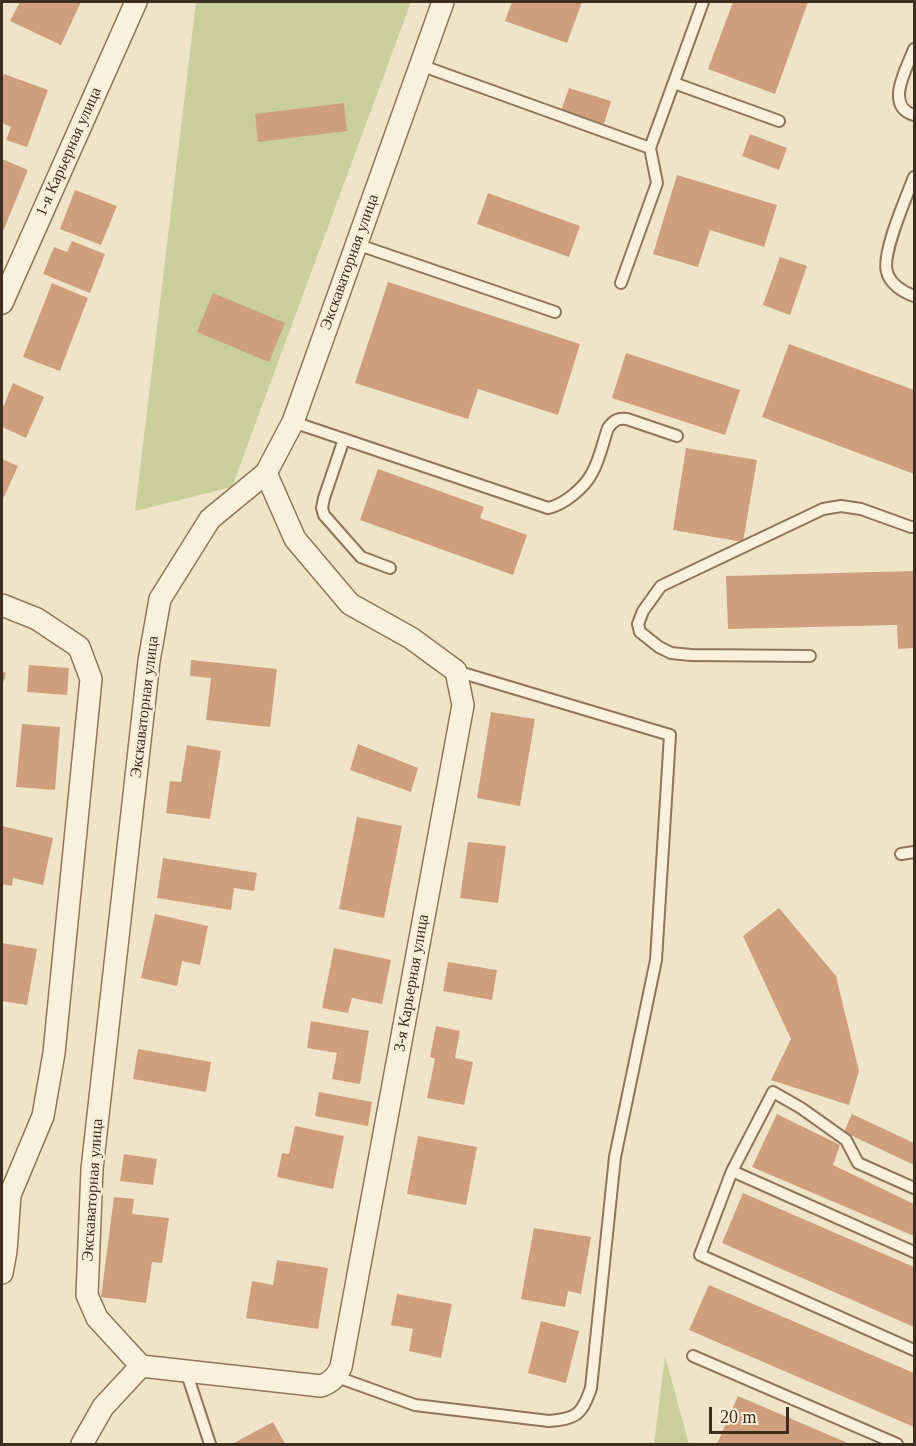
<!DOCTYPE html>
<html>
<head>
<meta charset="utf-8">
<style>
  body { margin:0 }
  #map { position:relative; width:916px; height:1446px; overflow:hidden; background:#f0e4c8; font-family:"Times New Roman",serif }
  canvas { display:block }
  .frame { position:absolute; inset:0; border:3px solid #3d2e20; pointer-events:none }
  .scale { position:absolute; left:709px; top:1407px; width:80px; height:27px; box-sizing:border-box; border:3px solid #3d2e20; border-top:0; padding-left:8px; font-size:18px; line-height:21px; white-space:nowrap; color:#3d2e20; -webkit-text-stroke:4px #f7eed8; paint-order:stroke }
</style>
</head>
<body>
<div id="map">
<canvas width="916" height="1446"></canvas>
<div class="frame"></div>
<div class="scale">20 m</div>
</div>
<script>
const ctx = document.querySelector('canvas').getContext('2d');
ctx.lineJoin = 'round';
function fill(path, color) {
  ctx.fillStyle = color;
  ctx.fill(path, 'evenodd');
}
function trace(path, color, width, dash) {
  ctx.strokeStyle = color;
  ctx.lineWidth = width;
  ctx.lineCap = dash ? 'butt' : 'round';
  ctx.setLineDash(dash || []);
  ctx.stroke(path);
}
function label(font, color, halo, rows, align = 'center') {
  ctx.font = font + ' "Times New Roman",serif';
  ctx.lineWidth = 5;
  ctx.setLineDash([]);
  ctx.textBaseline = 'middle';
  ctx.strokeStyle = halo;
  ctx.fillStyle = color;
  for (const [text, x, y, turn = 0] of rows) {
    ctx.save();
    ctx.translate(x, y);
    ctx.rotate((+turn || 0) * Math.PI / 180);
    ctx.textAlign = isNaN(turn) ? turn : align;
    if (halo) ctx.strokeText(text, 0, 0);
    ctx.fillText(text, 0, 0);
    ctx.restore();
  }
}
fill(new Path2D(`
  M 196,2 L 411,2 L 232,487 L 135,511 Z
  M 665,1356 L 689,1444 L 654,1444 Z`), '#c9cf9b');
fill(new Path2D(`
  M 20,2 L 81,2 L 61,45 L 10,21 Z
  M 512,2 L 582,2 L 567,43 L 505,21 Z
  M 733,2 L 808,2 L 775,94 L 708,69 Z
  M 4,74 L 48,90 L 27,147 L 6,140 L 11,127 L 2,123 L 2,80 Z
  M 569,88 L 611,101 L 604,124 L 561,111 Z
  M 344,103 L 347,131 L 258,142 L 255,114 Z
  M 750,134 L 787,148 L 779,170 L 742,156 Z
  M 2,159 L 28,170 L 2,234 Z
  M 677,175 L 777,205 L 764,247 L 710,230 L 698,267 L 653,254 Z
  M 75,190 L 117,206 L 101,245 L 60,229 Z
  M 488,193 L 580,226 L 569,257 L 477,224 Z
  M 72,241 L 105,254 L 90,293 L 43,274 L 54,247 L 67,252 Z
  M 780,257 L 807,266 L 790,315 L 763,305 Z
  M 388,282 L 580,344 L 558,415 L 478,389 L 468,419 L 355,383 Z
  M 52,283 L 88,298 L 60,371 L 23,357 Z
  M 213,293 L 285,323 L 269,362 L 197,332 Z
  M 789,344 L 914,390 L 914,474 L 762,417 Z
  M 626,353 L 740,390 L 725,435 L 612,398 Z
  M 13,383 L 44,397 L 26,438 L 2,427 L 2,410 Z
  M 686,448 L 757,460 L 743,542 L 673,530 Z
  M 2,459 L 18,466 L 3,499 L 2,498 Z
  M 378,469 L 484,507 L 480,518 L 527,535 L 513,575 L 360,520 Z
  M 914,571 L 914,648 L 898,649 L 897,625 L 728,629 L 726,576 Z
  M 191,660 L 277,669 L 270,727 L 206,720 L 211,678 L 190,676 Z
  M 29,665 L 69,668 L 67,695 L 27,692 Z
  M 2,671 L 6,673 L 2,687 Z
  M 491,712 L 535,719 L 520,806 L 477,798 Z
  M 22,724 L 60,727 L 55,790 L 16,787 Z
  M 358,744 L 418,768 L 411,792 L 350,770 Z
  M 187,745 L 221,751 L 210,819 L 166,813 L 170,781 L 181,782 Z
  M 357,817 L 402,826 L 384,918 L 339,909 Z
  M 2,826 L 53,838 L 43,885 L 13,878 L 12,886 L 2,884 Z
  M 468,842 L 506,846 L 498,903 L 460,898 Z
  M 163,858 L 257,873 L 254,891 L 234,888 L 231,910 L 157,898 Z
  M 779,908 L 836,976 L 859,1071 L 849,1105 L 771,1080 L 791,1039 L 743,936 Z
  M 155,914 L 208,926 L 200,965 L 182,961 L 177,986 L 141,978 Z
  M 2,943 L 37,949 L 27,1005 L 2,1001 Z
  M 334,948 L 391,960 L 382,1004 L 352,998 L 348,1013 L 322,1008 Z
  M 448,962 L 497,970 L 492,1000 L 443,991 Z
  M 311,1021 L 369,1031 L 360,1084 L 332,1079 L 337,1053 L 307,1048 Z
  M 436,1026 L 460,1031 L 455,1058 L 473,1062 L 464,1105 L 427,1098 L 435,1059 L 430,1057 Z
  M 138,1049 L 211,1062 L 206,1092 L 133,1079 Z
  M 319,1092 L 372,1102 L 368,1126 L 315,1116 Z
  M 777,1114 L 840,1145 L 833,1165 L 914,1204 L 914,1236 L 752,1167 Z
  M 852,1114 L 914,1143 L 914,1165 L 844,1132 Z
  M 295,1126 L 344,1136 L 333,1189 L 277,1177 L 282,1153 L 289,1154 Z
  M 418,1136 L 477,1147 L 466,1205 L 407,1194 Z
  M 124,1154 L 157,1159 L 153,1185 L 120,1181 Z
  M 743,1193 L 914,1267 L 914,1327 L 722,1243 Z
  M 114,1197 L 134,1199 L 132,1214 L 169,1218 L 162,1263 L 152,1262 L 146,1303 L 101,1297 Z
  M 534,1228 L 591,1237 L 581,1294 L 568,1291 L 565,1307 L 521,1299 Z
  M 277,1260 L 328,1268 L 318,1329 L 246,1318 L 252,1281 L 273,1285 Z
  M 709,1285 L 914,1373 L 914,1427 L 689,1330 Z
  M 397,1294 L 452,1304 L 441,1358 L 409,1351 L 413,1329 L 391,1325 Z
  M 541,1321 L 579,1331 L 566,1383 L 528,1373 Z
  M 738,1396 L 850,1444 L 717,1444 Z
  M 273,1422 L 285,1444 L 232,1444 Z`), '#cf9f7d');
const lane = new Path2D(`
  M 914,49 C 907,68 884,106 914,115
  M 420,65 L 650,148 L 703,2
  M 674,83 L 779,121
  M 914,177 C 907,196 881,254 887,272 C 890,284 903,292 914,296
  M 356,244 L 555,312
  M 621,283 L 657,183 L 650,148
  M 293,422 L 548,508 C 564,505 585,487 592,473 C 600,459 603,442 608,428 C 614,420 618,418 627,419 L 677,436
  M 344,439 L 324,498 L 322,508 L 324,515 L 361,557 L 390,568
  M 810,656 L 691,655 L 671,653 L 659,647 L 640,632 L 638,624 L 643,611 L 661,586 L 823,509 L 841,506 L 861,509 L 911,527 L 914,527
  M 901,854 L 914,852
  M 732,1171 L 700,1255 L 914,1350
  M 914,1188 L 858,1163 L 846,1140 L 801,1108 L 773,1092 L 732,1171 L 914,1252
  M 693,1356 L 897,1444
  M 186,1371 L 210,1444
  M 337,1377 L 415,1405 L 549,1421 C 577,1419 582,1414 591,1388 L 615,1157 L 656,960 L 670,735 L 456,671`);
const street = new Path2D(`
  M 2,303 L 136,2
  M 2,605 L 37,619 L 79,647 L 91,679 L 54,1053 L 43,1116 L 10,1195 L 6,1251 L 2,1273
  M 141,1366 L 97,1318 L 87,1295 L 92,1169 L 149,661 L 160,599 L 210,519 L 266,473 L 293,422 L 443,2
  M 141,1366 L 321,1386 C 332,1382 336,1377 341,1367 L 463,705 L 456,671 L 411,638 L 350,604 L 295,539 L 266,473
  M 82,1444 L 103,1407 L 141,1366`);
trace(lane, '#8d765c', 14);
trace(street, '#8d765c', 24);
trace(lane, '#faf1dc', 10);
trace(street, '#faf1dc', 21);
label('16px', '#3d2e20', '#f7eed8', [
  ["1-я Карьерная улица",69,152,-66],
  ["Экскаваторная улица",350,262,-70],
  ["Экскаваторная улица",145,707,-83],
  ["3-я Карьерная улица",412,983,-80],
  ["Экскаваторная улица",93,1190,-86]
]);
</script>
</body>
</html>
